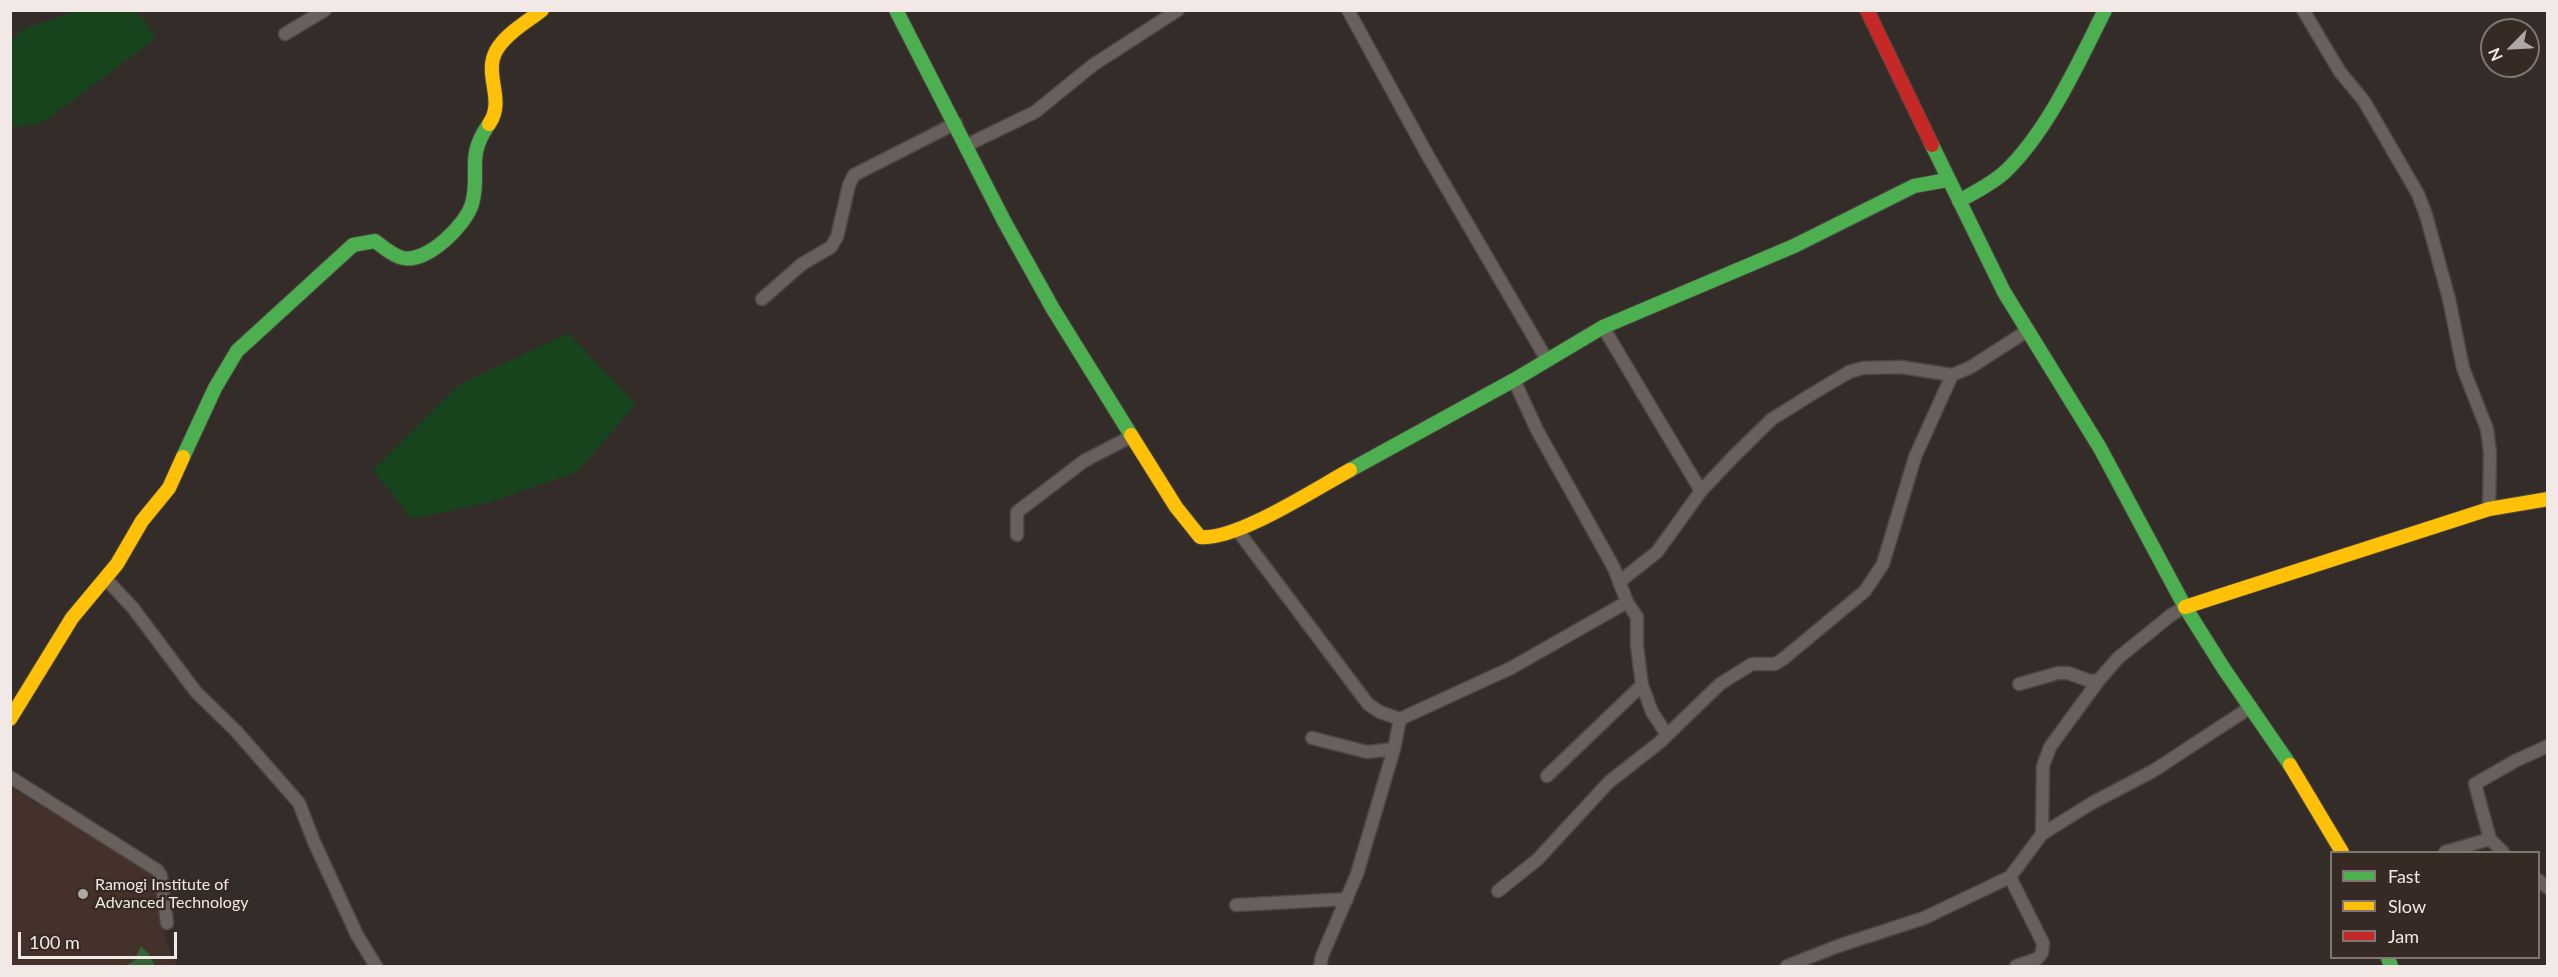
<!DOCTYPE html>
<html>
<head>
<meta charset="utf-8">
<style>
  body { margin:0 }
  #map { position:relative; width:2558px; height:977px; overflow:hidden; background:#332c29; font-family:Lato,sans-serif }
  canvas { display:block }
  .frame { position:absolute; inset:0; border:12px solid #f2e9e6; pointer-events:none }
  .legend { position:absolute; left:2330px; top:851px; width:210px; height:108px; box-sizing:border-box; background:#372a25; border:2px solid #827672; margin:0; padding:8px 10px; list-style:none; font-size:18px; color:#f2e9e6 }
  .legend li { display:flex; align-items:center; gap:12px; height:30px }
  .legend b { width:30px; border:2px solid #827672 }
  .north { position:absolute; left:2480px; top:18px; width:60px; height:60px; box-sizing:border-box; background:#372a25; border:2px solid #827672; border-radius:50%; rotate:246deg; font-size:16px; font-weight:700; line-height:24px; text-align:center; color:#f2e9e6 }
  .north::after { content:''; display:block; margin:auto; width:21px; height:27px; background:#afa7a4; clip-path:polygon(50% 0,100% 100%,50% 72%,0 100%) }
  .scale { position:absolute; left:18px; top:932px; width:159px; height:27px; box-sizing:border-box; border:3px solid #f2e9e6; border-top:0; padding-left:8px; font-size:18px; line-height:21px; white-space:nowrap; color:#f2e9e6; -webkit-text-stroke:4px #372a25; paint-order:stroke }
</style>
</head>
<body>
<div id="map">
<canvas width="2558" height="977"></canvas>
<div class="frame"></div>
<ul class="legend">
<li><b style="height:8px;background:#4caf50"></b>Fast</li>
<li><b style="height:8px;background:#ffc107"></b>Slow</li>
<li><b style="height:8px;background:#c62828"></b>Jam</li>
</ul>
<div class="north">N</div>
<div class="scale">100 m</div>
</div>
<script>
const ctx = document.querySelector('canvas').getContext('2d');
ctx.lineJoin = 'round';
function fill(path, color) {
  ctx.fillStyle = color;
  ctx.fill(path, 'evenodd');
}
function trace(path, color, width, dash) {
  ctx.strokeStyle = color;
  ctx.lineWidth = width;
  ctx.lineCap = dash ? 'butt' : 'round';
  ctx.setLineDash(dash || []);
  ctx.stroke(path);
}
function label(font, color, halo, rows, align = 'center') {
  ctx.font = font + ' Lato,sans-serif';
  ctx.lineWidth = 5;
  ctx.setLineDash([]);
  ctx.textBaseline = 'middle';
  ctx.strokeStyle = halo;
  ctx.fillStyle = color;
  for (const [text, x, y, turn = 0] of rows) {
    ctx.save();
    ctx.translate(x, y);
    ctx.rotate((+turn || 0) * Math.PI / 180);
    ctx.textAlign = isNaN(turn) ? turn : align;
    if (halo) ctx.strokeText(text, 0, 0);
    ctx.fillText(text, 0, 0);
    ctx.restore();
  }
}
fill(new Path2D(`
  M 10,787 L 153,874 L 159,914 L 167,944 L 177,966 L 11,966 Z`), '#43312a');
fill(new Path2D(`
  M 77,11 L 137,11 L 156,38 L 41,124 L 11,127 L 11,41 L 25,28 Z
  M 568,333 L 636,404 L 577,472 L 490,502 L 412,519 L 373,470 L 459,385 Z`), '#18441d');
fill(new Path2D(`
  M 141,946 L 149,954 L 155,966 L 124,966 L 134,961 Z`), '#326336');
const street = new Path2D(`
  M 1348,10 L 1428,156 L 1547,360
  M 2303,10 L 2340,72 L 2364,101 L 2418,194 L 2426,215 L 2449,299 L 2463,368 L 2487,429 L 2490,453 L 2489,509
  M 285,34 L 325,10
  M 967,145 L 1035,112 L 1093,65 L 1178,10
  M 762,299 L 802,264 L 831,247 L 837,237 L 849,185 L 854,175 L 956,123
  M 1603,327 L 1701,491
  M 1514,380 L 1537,430 L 1614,568 L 1627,602 L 1637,617 L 1637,646 L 1642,685 L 1652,712 L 1667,735
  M 1238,531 L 1368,704 L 1380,712 L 1400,719 L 1511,668 L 1627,602
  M 1017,535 L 1017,512 L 1084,461 L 1132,436
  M 105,578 L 133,608 L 196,692 L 236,731 L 299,803 L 314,842 L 357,935 L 376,966
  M 1619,582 L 1657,552 L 1701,491 L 1735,455 L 1772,419 L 1817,391 L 1849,372 L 1863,368 L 1901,367 L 1952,375 L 1971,367 L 2027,331
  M 2019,684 L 2058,673 L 2068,673 L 2090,681 L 2099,680 L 2118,658 L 2171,615 L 2185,607
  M 1312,738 L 1367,752 L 1394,749
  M 1547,776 L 1642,685
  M 10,777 L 157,870 L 161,876 L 167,923
  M 2042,834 L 2043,766 L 2050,747 L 2099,680
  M 2490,839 L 2475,784 L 2515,761 L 2548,746
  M 2445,852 L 2490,839 L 2503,852
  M 2010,877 L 2043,943 L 2042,953 L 2037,959 L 2016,966
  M 2538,880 L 2548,888
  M 1498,891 L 1537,860 L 1609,782 L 1660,742 L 1720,684 L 1752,664 L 1775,664 L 1783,659 L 1865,591 L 1883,564 L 1915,457 L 1952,375
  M 1236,905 L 1347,899
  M 1320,966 L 1322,956 L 1357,874 L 1394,749 L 1400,719
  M 1787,966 L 1838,946 L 1924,918 L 2010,877 L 2042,834 L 2092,803 L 2153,771 L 2251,707`);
const fast = new Path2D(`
  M 896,10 L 1004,221 L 1053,309 L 1131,435
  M 1932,145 L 2004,292 L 2100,448 L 2185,607 L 2224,669 L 2290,765
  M 1959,201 C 1975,192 1992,184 2006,171 C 2049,129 2078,63 2105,10
  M 183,457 L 215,388 L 237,351 L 353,245 L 375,241 C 383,247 393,256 403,258 C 427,263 465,226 472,204 C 481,171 465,158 489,124
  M 1350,470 L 1514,380 L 1603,327 L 1794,246 L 1914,186 L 1947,180
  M 2388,958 L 2391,966`);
const slow = new Path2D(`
  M 489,124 C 506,100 483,75 496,51 C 505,34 527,22 542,10
  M 1131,435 L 1176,507 L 1200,537 C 1236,541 1315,489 1350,470
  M 2185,607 L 2489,509 L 2548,499
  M 10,719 L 72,618 L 117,564 L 142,521 L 169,488 L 183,457
  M 2290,765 L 2342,852`);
const jam = new Path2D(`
  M 1867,10 L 1932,145`);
trace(street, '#4d4744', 15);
trace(fast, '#4d4744', 16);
trace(slow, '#4d4744', 16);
trace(jam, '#4d4744', 16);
trace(street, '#695f5b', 12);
trace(fast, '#4caf50', 14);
trace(slow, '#ffc107', 14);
trace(jam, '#c62828', 14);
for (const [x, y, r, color] of [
  [83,894,6,"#afa7a4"]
]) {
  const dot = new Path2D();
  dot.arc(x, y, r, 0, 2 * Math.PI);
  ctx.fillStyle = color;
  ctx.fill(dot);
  trace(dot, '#372a25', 2);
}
label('16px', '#f2e9e6', '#372a25', [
  ["Ramogi Institute of",95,885],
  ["Advanced Technology",95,903]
], 'left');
</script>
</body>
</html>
